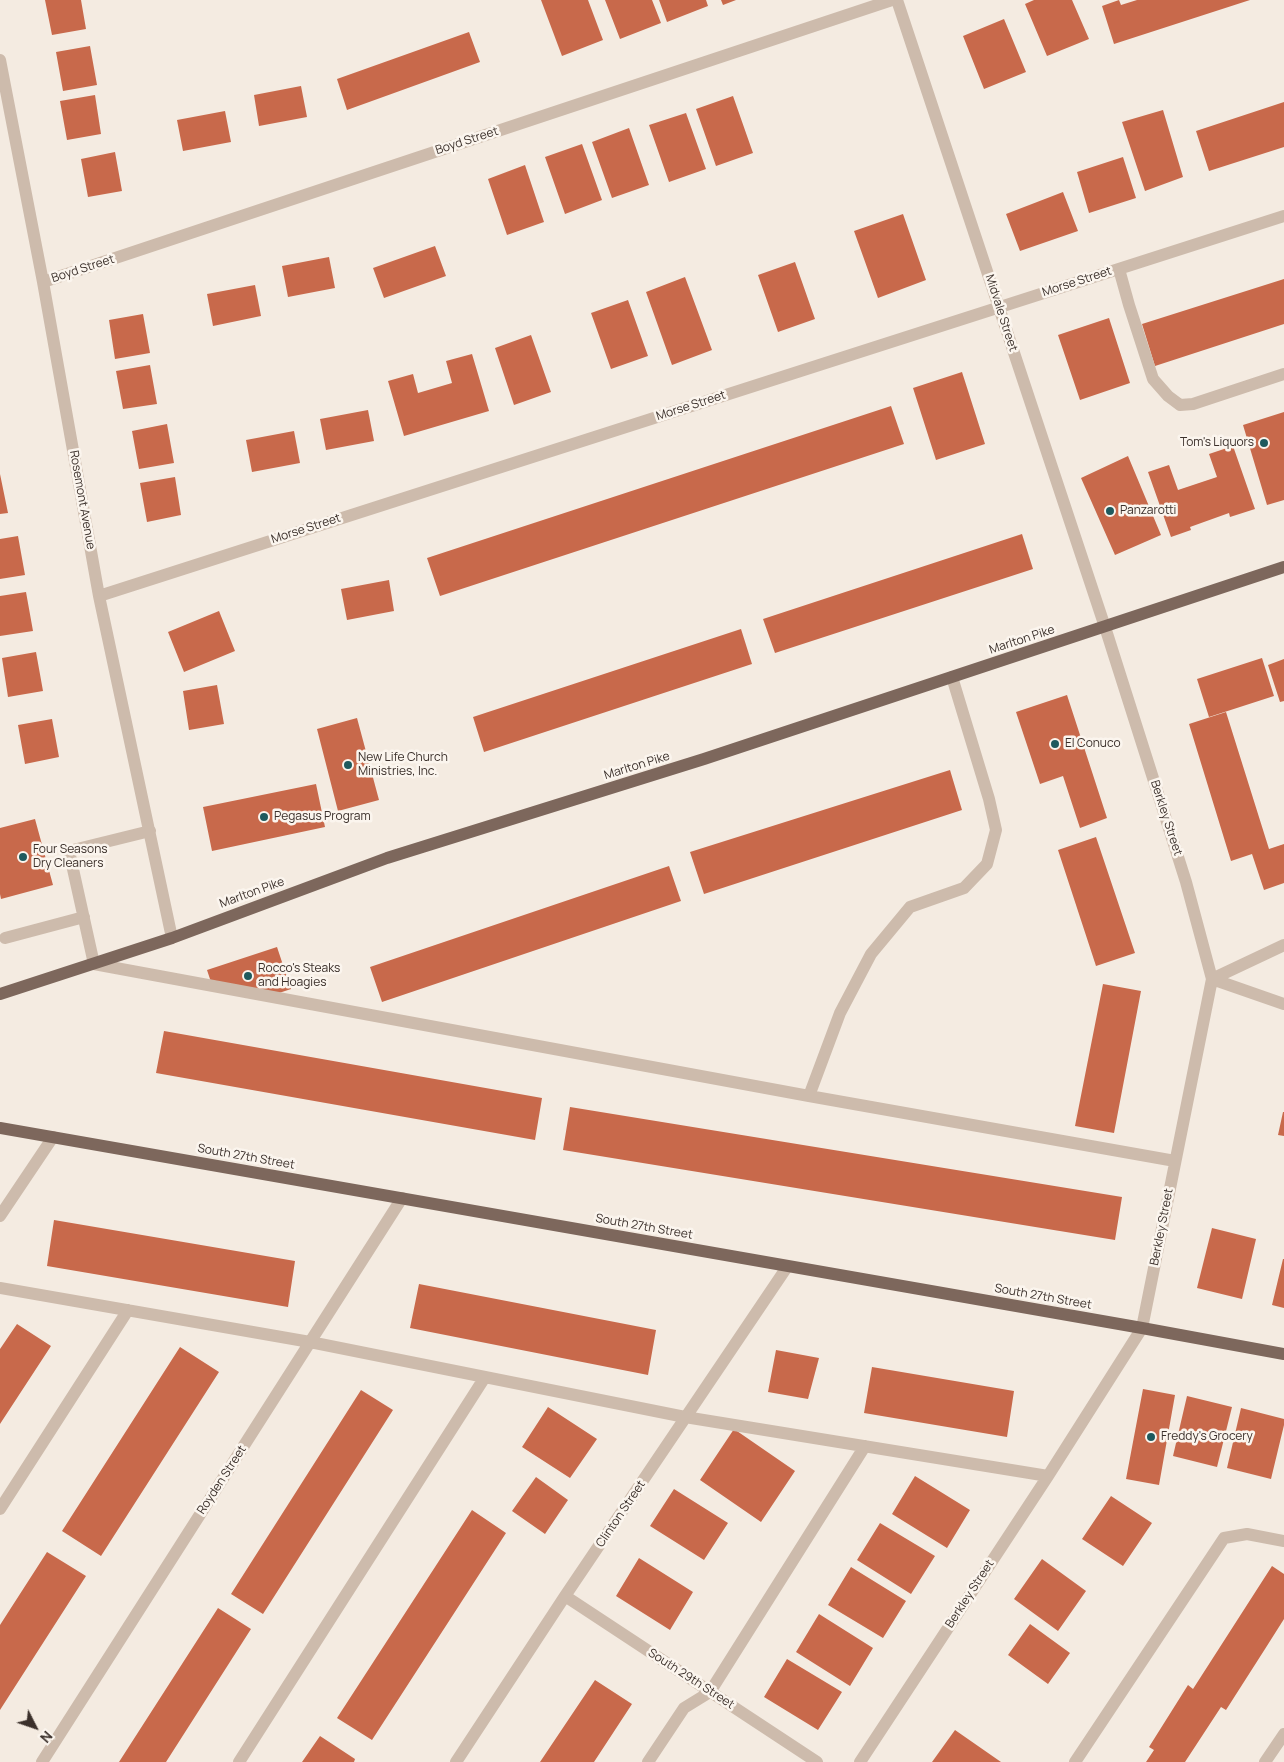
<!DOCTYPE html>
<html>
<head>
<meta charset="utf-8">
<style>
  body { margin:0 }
  #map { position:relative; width:1284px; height:1762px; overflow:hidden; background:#f4ebe1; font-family:Manrope,sans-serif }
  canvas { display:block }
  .north { position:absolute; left:10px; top:1702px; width:50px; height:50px; -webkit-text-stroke:4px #fbf5ee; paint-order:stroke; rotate:131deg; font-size:14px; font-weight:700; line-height:20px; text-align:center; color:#3b302b }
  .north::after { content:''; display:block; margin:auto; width:18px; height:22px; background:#3b302b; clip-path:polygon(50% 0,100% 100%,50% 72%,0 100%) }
</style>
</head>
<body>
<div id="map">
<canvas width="1284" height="1762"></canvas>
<div class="north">N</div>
</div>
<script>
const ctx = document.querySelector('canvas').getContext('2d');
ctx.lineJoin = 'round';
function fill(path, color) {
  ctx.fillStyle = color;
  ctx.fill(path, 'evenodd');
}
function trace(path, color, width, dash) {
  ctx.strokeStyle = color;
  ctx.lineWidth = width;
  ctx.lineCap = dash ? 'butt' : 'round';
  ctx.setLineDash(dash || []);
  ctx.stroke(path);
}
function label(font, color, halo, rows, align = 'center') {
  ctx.font = font + ' Manrope,sans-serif';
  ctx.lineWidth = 5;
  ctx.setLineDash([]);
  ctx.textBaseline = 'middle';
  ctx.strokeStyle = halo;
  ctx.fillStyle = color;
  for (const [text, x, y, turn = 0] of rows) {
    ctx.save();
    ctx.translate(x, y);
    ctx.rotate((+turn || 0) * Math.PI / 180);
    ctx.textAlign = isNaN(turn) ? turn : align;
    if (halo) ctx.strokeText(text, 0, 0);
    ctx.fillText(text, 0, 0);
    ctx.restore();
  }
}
fill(new Path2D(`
  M 45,0 L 81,0 L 86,29 L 52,35 Z
  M 541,0 L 588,0 L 603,40 L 562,56 Z
  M 605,0 L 652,0 L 661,23 L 620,39 Z
  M 659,0 L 706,0 L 708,6 L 667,22 Z
  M 721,0 L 736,0 L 723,5 Z
  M 1034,0 L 1072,0 L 1089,39 L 1047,56 L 1025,4 Z
  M 1119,0 L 1121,5 L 1137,0 L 1250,0 L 1114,44 L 1102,6 Z
  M 1004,19 L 1026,72 L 984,89 L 963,36 Z
  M 469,32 L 480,62 L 347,110 L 337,79 Z
  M 90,46 L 97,85 L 63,91 L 56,52 Z
  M 301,86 L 307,117 L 259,126 L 254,95 Z
  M 95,95 L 101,134 L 67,140 L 60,101 Z
  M 733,96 L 753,153 L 716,166 L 696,109 Z
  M 1284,102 L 1284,147 L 1209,171 L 1196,131 Z
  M 1163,110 L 1183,177 L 1145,191 L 1122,122 Z
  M 225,111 L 231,142 L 183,151 L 177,120 Z
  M 686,113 L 706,169 L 669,182 L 649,125 Z
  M 629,128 L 649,185 L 612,198 L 592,142 Z
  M 582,144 L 602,200 L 565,214 L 545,157 Z
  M 115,152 L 122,191 L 88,197 L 81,159 Z
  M 1123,157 L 1136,198 L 1089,213 L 1077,172 Z
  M 525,165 L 544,222 L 507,235 L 488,179 Z
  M 1063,192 L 1078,231 L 1020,251 L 1006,214 Z
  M 903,214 L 926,280 L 878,298 L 854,231 Z
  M 435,246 L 446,276 L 384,298 L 373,268 Z
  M 329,257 L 335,288 L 288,297 L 282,266 Z
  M 795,262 L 815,319 L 778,332 L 758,275 Z
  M 685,277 L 712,350 L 672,365 L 646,292 Z
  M 1284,279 L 1284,324 L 1155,366 L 1142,324 Z
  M 255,285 L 261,316 L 213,326 L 207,294 Z
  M 628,300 L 648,356 L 611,369 L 591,313 Z
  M 143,314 L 150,353 L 115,359 L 109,320 Z
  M 1109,318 L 1130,383 L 1080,400 L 1058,335 Z
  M 531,335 L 551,392 L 514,405 L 495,348 Z
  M 472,354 L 489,411 L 404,436 L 388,381 L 413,374 L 418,393 L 452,383 L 446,361 Z
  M 150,365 L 157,404 L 123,409 L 116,371 Z
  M 962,372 L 985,444 L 936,460 L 913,388 Z
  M 891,406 L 904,444 L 440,596 L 427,558 Z
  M 368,410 L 374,441 L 326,450 L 320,419 Z
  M 1284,412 L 1284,500 L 1267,505 L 1243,425 Z
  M 167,424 L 174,463 L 139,469 L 132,431 Z
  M 294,431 L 300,463 L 252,472 L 246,440 Z
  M 1233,446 L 1255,509 L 1230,517 L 1229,513 L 1190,527 L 1191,530 L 1171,537 L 1148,472 L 1169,465 L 1178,490 L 1217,477 L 1209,454 Z
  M 1128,456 L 1161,535 L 1115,555 L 1081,478 Z
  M 0,474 L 8,513 L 0,514 Z
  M 175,477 L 181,515 L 147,522 L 140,483 Z
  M 1022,534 L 1033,569 L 775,653 L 763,619 Z
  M 18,536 L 25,575 L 0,579 L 0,539 Z
  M 389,580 L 394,611 L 347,620 L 341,589 Z
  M 26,592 L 33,631 L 0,636 L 0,596 Z
  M 219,611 L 235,651 L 184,672 L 168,632 Z
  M 741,629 L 752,664 L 484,752 L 473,717 Z
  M 36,652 L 43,691 L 8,697 L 2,658 Z
  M 1262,658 L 1274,696 L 1209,717 L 1197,679 Z
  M 1284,659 L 1284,701 L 1280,702 L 1268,665 Z
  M 217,685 L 224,724 L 189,730 L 183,691 Z
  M 1067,695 L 1107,818 L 1080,828 L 1063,776 L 1040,784 L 1016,712 Z
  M 1226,712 L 1269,849 L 1284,844 L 1284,883 L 1264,890 L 1252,854 L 1231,861 L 1189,724 Z
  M 357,718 L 379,800 L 338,811 L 317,729 Z
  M 52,719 L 59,757 L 25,764 L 18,725 Z
  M 950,770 L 962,810 L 704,894 L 690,852 Z
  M 316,784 L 325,827 L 212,851 L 203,807 Z
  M 35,819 L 53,885 L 1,899 L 0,894 L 0,828 Z
  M 1096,837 L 1135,953 L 1096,966 L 1058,850 Z
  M 669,866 L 681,901 L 382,1002 L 370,967 Z
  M 277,947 L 291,989 L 276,994 L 211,982 L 207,970 Z
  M 1103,984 L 1141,991 L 1114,1133 L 1075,1126 Z
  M 164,1031 L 542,1098 L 535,1140 L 156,1073 Z
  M 570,1107 L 1122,1197 L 1115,1240 L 563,1150 Z
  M 1283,1112 L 1284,1112 L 1284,1136 L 1278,1135 Z
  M 54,1220 L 295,1261 L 288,1307 L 47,1266 Z
  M 1212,1228 L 1256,1239 L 1242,1299 L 1197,1288 Z
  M 1283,1259 L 1284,1259 L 1284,1308 L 1272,1305 Z
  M 419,1284 L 656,1330 L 648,1375 L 410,1328 Z
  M 17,1324 L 51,1346 L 0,1424 L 0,1349 Z
  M 180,1347 L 219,1372 L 101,1556 L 62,1531 Z
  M 776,1350 L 819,1358 L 808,1399 L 768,1392 Z
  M 872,1367 L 1014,1391 L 1007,1437 L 864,1413 Z
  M 1143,1389 L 1175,1395 L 1159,1485 L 1126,1479 Z
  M 361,1390 L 393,1410 L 263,1614 L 231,1594 Z
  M 1187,1396 L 1232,1407 L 1217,1467 L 1173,1456 Z
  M 548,1407 L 597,1439 L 570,1478 L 522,1447 Z
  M 1241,1408 L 1284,1419 L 1284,1425 L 1271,1479 L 1227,1468 Z
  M 734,1429 L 795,1471 L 761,1522 L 700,1480 Z
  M 915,1476 L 970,1510 L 947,1548 L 892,1514 Z
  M 536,1477 L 568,1500 L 545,1534 L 512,1511 Z
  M 674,1489 L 728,1523 L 704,1560 L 650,1526 Z
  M 1111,1496 L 1152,1523 L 1123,1566 L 1082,1539 Z
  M 472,1510 L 506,1533 L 372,1740 L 337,1718 Z
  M 880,1523 L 935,1556 L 911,1594 L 857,1560 Z
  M 47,1552 L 86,1576 L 0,1710 L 0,1625 Z
  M 639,1558 L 693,1592 L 670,1630 L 616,1596 Z
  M 1042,1559 L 1086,1591 L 1058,1631 L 1014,1599 Z
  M 1272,1566 L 1284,1574 L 1284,1619 L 1265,1649 L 1226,1710 L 1221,1707 L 1185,1762 L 1146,1762 L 1154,1750 L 1149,1747 L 1188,1685 L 1193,1689 Z
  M 851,1567 L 906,1601 L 883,1638 L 828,1605 Z
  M 218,1608 L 251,1629 L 166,1762 L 119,1762 Z
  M 819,1614 L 873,1648 L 850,1686 L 796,1652 Z
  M 1030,1624 L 1070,1653 L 1048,1684 L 1008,1655 Z
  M 787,1659 L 842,1692 L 818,1730 L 764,1697 Z
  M 595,1680 L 632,1704 L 594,1762 L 540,1762 Z
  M 955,1730 L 1001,1762 L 932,1762 Z
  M 320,1736 L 355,1759 L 354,1762 L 302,1762 Z`), '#c8694b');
trace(new Path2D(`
  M 0,60 L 43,282 L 99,596 L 172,938
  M 1119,269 L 1129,305 L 1153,379 L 1168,396 L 1180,405 L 1193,404 L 1284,374
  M 43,282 L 892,0
  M 99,596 L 1284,216
  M 150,831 L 69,851 L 94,964 L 809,1096 L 1175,1161
  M 5,938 L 84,917
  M 1212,979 L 1284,945
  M 1212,979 L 1284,1004
  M 809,1096 L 840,1013 L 871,954 L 910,907 L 964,888 L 987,864 L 996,830 L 989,799 L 952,677
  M 0,1216 L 53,1137
  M 0,1288 L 310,1342 L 685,1417 L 1048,1476
  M 0,1509 L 128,1310
  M 565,1596 L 817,1762
  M 42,1762 L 402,1198
  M 239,1762 L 485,1377
  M 456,1762 L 565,1596 L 787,1267
  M 648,1762 L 684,1708 L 710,1692 L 865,1446
  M 860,1762 L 1048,1476 L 1142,1328 L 1212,979 L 1186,882 L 1105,627 L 897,0
  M 1075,1762 L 1224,1538 L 1247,1534 L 1284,1541
  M 1265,1762 L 1284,1734`), '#cdbbac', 12);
trace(new Path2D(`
  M 0,994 L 172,938 L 387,858 L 704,759 L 1284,567
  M 0,1128 L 1142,1328 L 1284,1354`), '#7d675c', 12);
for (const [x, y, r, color] of [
  [1264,443,5,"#1f5a5e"],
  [1110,511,5,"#1f5a5e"],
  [1055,744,5,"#1f5a5e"],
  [348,765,5,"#1f5a5e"],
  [264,817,5,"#1f5a5e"],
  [23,857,5,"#1f5a5e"],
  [248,976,5,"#1f5a5e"],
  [1151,1437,5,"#1f5a5e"]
]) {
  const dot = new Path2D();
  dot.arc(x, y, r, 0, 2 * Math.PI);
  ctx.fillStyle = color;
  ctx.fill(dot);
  trace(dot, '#fbf5ee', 2);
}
label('12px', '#3b302b', '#fbf5ee', [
  ["Boyd Street",467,141,-18],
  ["Boyd Street",83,269,-18],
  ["Morse Street",1077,282,-18],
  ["Midvale Street",1001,313,72],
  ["Morse Street",691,406,-18],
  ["Rosemont Avenue",82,500,80],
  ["Morse Street",306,529,-18],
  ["Marlton Pike",1022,640,-18],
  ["Marlton Pike",637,766,-17],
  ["Berkley Street",1166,818,72],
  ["Marlton Pike",252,893,-20],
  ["South 27th Street",246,1157,10],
  ["South 27th Street",644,1227,10],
  ["Berkley Street",1162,1227,-79],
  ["South 27th Street",1043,1297,10],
  ["Royden Street",222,1480,-57],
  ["Clinton Street",621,1514,-56],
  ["Berkley Street",970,1594,-57],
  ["South 29th Street",691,1679,33]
]);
label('12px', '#3b302b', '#fbf5ee', [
  ["Tom's Liquors",1254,443,"right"],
  ["Panzarotti",1120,511],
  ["El Conuco",1065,744],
  ["New Life Church",358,758],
  ["Ministries, Inc.",358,772],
  ["Pegasus Program",274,817],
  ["Four Seasons",33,850],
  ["Dry Cleaners",33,864],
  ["Rocco's Steaks",258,969],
  ["and Hoagies",258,983],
  ["Freddy's Grocery",1161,1437]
], 'left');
</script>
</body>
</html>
